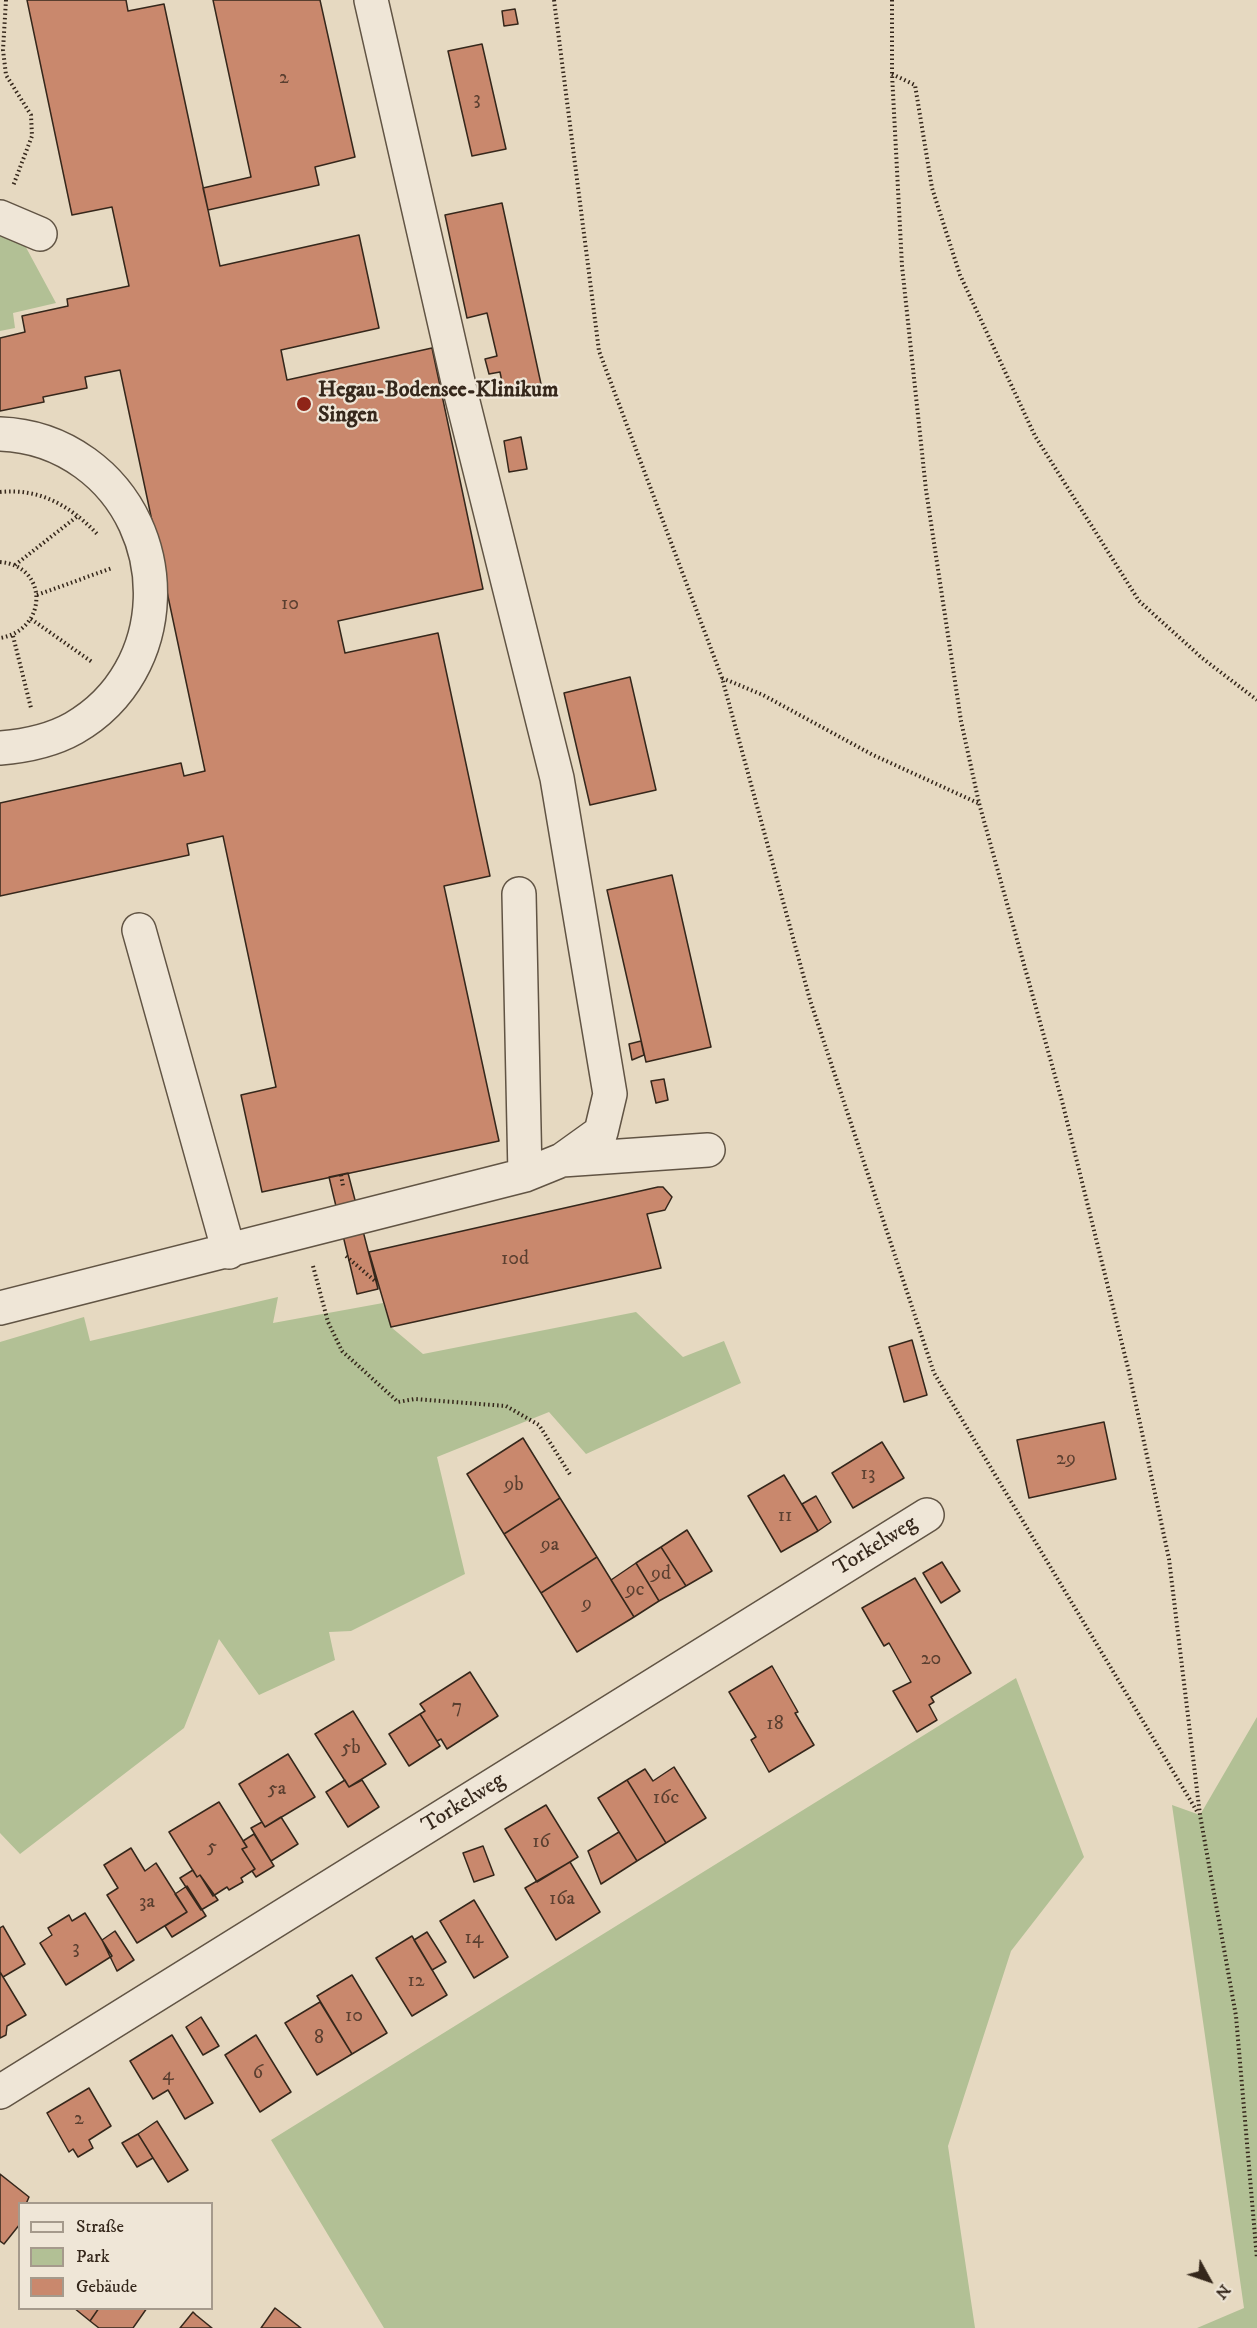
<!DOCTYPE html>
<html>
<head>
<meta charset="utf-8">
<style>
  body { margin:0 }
  #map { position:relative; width:1257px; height:2328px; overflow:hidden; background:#e6d9c1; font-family:"IM FELL DW Pica",serif }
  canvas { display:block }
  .legend { position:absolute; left:18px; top:2202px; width:195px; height:108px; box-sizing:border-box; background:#efe6d7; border:2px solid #a59a8c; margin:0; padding:8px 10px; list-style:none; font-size:18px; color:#35271b }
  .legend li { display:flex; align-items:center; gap:12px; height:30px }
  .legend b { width:30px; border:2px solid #a59a8c }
  .north { position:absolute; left:1179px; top:2250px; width:60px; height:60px; -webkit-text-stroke:4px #efe6d7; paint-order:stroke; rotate:130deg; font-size:16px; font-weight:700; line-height:24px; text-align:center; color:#35271b }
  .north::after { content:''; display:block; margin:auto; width:21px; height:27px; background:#35271b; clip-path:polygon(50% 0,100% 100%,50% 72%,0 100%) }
</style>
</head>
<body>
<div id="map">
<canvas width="1257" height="2328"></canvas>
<ul class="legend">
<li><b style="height:8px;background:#efe6d7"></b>Straße</li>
<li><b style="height:16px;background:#b2c095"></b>Park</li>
<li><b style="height:16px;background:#c9886d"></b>Gebäude</li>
</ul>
<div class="north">N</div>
</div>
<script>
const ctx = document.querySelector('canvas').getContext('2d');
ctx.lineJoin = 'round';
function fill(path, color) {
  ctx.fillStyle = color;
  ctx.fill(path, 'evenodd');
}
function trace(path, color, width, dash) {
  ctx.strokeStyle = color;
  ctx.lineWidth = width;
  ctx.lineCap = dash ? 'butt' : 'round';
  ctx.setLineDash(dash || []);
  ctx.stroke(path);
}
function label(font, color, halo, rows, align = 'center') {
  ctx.font = font + ' "IM FELL DW Pica",serif';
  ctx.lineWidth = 4.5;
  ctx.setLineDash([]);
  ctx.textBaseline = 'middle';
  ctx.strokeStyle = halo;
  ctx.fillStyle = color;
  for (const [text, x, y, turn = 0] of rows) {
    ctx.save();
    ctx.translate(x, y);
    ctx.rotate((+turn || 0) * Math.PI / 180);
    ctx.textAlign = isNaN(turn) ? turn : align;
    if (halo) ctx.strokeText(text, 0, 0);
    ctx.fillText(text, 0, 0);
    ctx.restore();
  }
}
fill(new Path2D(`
  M 0,229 L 22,240 L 56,303 L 13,313 L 15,328 L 0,331 Z
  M 278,1297 L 273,1323 L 383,1303 L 391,1327 L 423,1354 L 636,1312 L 683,1357 L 724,1341 L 741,1383 L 586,1454 L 549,1412 L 437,1457 L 465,1574 L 351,1631 L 329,1632 L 335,1660 L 259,1695 L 219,1639 L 184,1728 L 20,1854 L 0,1833 L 0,1342 L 84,1317 L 90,1341 Z
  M 1016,1678 L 1084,1857 L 1011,1951 L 948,2146 L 975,2328 L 384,2328 L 271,2140 Z
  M 1257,1717 L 1257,2328 L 1197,2328 L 1244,2308 L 1172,1805 L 1200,1815 Z`), '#b2c095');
const building = new Path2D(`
  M 27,0 L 126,0 L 128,11 L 164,4 L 220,266 L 359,235 L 379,328 L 281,350 L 287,380 L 432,348 L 483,589 L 338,621 L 345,653 L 438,633 L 490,876 L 444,886 L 499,1141 L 262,1192 L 241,1095 L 276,1087 L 223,836 L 187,844 L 189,855 L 0,896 L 0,803 L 181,763 L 184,776 L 205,771 L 120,370 L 85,377 L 87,388 L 43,397 L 44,402 L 0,411 L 0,338 L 25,332 L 22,316 L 68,306 L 67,299 L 129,286 L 112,207 L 72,215 Z
  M 213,0 L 320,0 L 355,157 L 315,167 L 319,185 L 208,210 L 203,188 L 251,177 Z
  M 515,9 L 518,24 L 504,26 L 502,11 Z
  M 482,44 L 506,149 L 472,156 L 448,51 Z
  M 502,203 L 541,384 L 504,392 L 500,372 L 489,374 L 485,359 L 497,356 L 487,313 L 467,318 L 445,215 Z
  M 521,437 L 527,469 L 509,472 L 504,441 Z
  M 630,677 L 656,790 L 590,805 L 564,693 Z
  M 672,875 L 711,1047 L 646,1062 L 607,890 Z
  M 641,1041 L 644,1055 L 632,1060 L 629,1044 Z
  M 664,1079 L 668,1100 L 656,1103 L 651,1081 Z
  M 348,1173 L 378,1289 L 357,1294 L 329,1177 Z
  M 658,1187 L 663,1187 L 672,1197 L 665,1210 L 647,1214 L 661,1268 L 391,1327 L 369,1252 Z
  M 912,1340 L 927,1395 L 904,1402 L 889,1347 Z
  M 1104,1422 L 1116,1479 L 1029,1498 L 1017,1440 Z
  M 523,1438 L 560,1498 L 504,1534 L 467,1474 Z
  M 882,1442 L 904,1478 L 853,1508 L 832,1473 Z
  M 784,1475 L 818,1531 L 781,1552 L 748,1496 Z
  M 816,1496 L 831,1522 L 818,1531 L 802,1504 Z
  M 560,1498 L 597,1557 L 541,1593 L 504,1534 Z
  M 687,1530 L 712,1571 L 686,1586 L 661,1547 Z
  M 661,1547 L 686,1586 L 659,1601 L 636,1563 Z
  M 597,1557 L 634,1617 L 577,1652 L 541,1593 Z
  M 942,1562 L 960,1591 L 941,1603 L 923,1573 Z
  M 636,1563 L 659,1601 L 634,1617 L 611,1580 Z
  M 915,1578 L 971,1673 L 931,1697 L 934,1702 L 929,1705 L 937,1720 L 917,1732 L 893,1691 L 911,1682 L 889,1643 L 884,1646 L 862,1608 Z
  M 772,1666 L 798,1712 L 795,1713 L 814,1745 L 769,1772 L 751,1740 L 756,1737 L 729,1692 Z
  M 470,1672 L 498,1716 L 447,1749 L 441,1739 L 437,1741 L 420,1714 L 425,1711 L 420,1704 Z
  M 353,1711 L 386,1764 L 349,1787 L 315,1734 Z
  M 420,1714 L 440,1746 L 409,1766 L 389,1734 Z
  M 288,1754 L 315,1797 L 265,1827 L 239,1784 Z
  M 674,1767 L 706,1818 L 666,1843 L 627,1780 L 645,1769 L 653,1781 Z
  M 345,1780 L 349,1787 L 362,1780 L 379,1807 L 348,1827 L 326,1792 Z
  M 627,1780 L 666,1843 L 637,1861 L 598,1798 Z
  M 219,1802 L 247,1847 L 242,1849 L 255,1869 L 241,1878 L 243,1882 L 229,1890 L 227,1887 L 213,1896 L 200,1875 L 197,1877 L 169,1832 Z
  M 546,1805 L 578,1857 L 537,1882 L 505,1829 Z
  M 281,1817 L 298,1844 L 271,1861 L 251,1828 L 262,1822 L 265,1827 Z
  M 619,1832 L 637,1861 L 601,1884 L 588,1851 Z
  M 254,1834 L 274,1866 L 256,1877 L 252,1871 L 255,1869 L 242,1849 L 247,1847 L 243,1841 Z
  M 483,1846 L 494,1875 L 474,1882 L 463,1853 Z
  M 131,1848 L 145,1871 L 156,1863 L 187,1912 L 137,1943 L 107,1895 L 118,1888 L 104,1865 Z
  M 570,1862 L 600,1912 L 556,1940 L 525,1888 Z
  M 193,1870 L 197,1877 L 200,1875 L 218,1900 L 201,1910 L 180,1878 Z
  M 187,1886 L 206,1916 L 172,1937 L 165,1926 L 187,1912 L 175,1894 Z
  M 474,1900 L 508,1957 L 474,1978 L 440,1921 Z
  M 85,1913 L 112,1956 L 66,1985 L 40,1943 L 52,1935 L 48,1928 L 69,1915 L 72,1921 Z
  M 3,1926 L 25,1964 L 3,1977 L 0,1972 L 0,1928 Z
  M 115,1931 L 134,1960 L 117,1971 L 102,1940 Z
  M 427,1932 L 446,1962 L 432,1970 L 414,1940 Z
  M 412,1936 L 447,1995 L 412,2016 L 376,1958 Z
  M 0,1972 L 26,2015 L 7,2026 L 6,2035 L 0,2038 Z
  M 352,1975 L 387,2033 L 352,2054 L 317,1996 Z
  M 320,2002 L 352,2054 L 317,2075 L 285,2023 Z
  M 201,2017 L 219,2046 L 203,2055 L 186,2027 Z
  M 172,2035 L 213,2103 L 185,2119 L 168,2090 L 153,2099 L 130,2061 Z
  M 256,2035 L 291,2092 L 260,2112 L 225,2055 Z
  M 89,2088 L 111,2126 L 89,2140 L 93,2148 L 78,2157 L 73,2149 L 69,2152 L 47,2113 Z
  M 157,2121 L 188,2170 L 168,2182 L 138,2134 Z
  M 138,2134 L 153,2158 L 137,2167 L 122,2143 Z
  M 0,2174 L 29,2197 L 26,2204 L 20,2204 L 20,2224 L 4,2244 L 0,2241 Z
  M 74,2308 L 99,2308 L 90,2321 Z
  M 99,2308 L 147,2308 L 133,2328 L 99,2328 L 90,2321 Z
  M 275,2308 L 301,2328 L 261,2328 Z
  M 193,2312 L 196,2315 L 212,2328 L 180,2328 Z`);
fill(building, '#c9886d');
trace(building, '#35271b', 1.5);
const minor = new Path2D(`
  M 371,0 L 459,386 L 557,778 L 610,1094 L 601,1132 L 562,1160
  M 0,217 L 40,234
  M 0,434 C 31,435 60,445 85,463 C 175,528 173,671 74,728 C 51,741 26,746 0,748
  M 519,894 L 525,1175
  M 139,930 L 229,1252
  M 0,1308 L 525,1175 L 562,1160 L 708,1150
  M 0,2092 L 927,1515`);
trace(minor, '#615444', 36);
trace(new Path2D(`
  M 6,0 L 3,50 L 6,75 L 31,115 L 32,136 L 13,186
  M 554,0 L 599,351 L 722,678 L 810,1000 L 934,1373 L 1198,1813
  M 892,0 L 892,74 L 902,266 L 926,490 L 961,721 L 979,803 L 1062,1101 L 1129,1372 L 1169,1559 L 1200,1815 L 1236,2016 L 1257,2259
  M 892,74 L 915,85 L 932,188 L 960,275 L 1035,436 L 1139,601 L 1202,658 L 1257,700
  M 0,492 C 40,488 71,506 98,535
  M 0,562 C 49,566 48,630 0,638
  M 15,565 L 79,515
  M 37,595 L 112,568
  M 31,619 L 92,662
  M 13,636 L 31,708
  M 722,678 L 763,695 L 873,755 L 978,803
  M 341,1175 L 343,1186
  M 346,1256 L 376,1282
  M 313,1266 L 328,1322 L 342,1351 L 398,1402 L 415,1399 L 506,1406 L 539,1425 L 571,1476`), '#35271b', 4, [1.5, 3]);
trace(minor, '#efe6d7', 33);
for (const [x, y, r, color] of [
  [304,404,8,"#8f2418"]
]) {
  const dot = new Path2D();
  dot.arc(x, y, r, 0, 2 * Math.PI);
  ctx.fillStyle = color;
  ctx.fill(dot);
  trace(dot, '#efe6d7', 2);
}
label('20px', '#5a3f30', null, [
  ["2",284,79],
  ["3",477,100],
  ["10",290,605],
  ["10d",515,1260],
  ["29",1066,1460],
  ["13",868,1475],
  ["9b",514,1486],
  ["11",785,1517],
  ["9a",550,1546],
  ["9d",661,1575],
  ["9c",635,1591],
  ["9",587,1605],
  ["20",931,1660],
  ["7",457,1708],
  ["18",775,1725],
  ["5b",351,1749],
  ["5a",277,1790],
  ["16c",666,1799],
  ["16",541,1843],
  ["5",212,1848],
  ["16a",562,1900],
  ["3a",147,1903],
  ["14",474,1939],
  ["3",76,1949],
  ["12",416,1982],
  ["10",354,2017],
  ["8",319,2039],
  ["6",258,2074],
  ["4",168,2076],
  ["2",79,2120]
]);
label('bold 22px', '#35271b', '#efe6d7', [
  ["Hegau-Bodensee-Klinikum",318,391],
  ["Singen",318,416]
], 'left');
label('22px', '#35271b', '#efe6d7', [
  ["Torkelweg",876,1547,-32],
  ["Torkelweg",464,1804,-32]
]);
</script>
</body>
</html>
